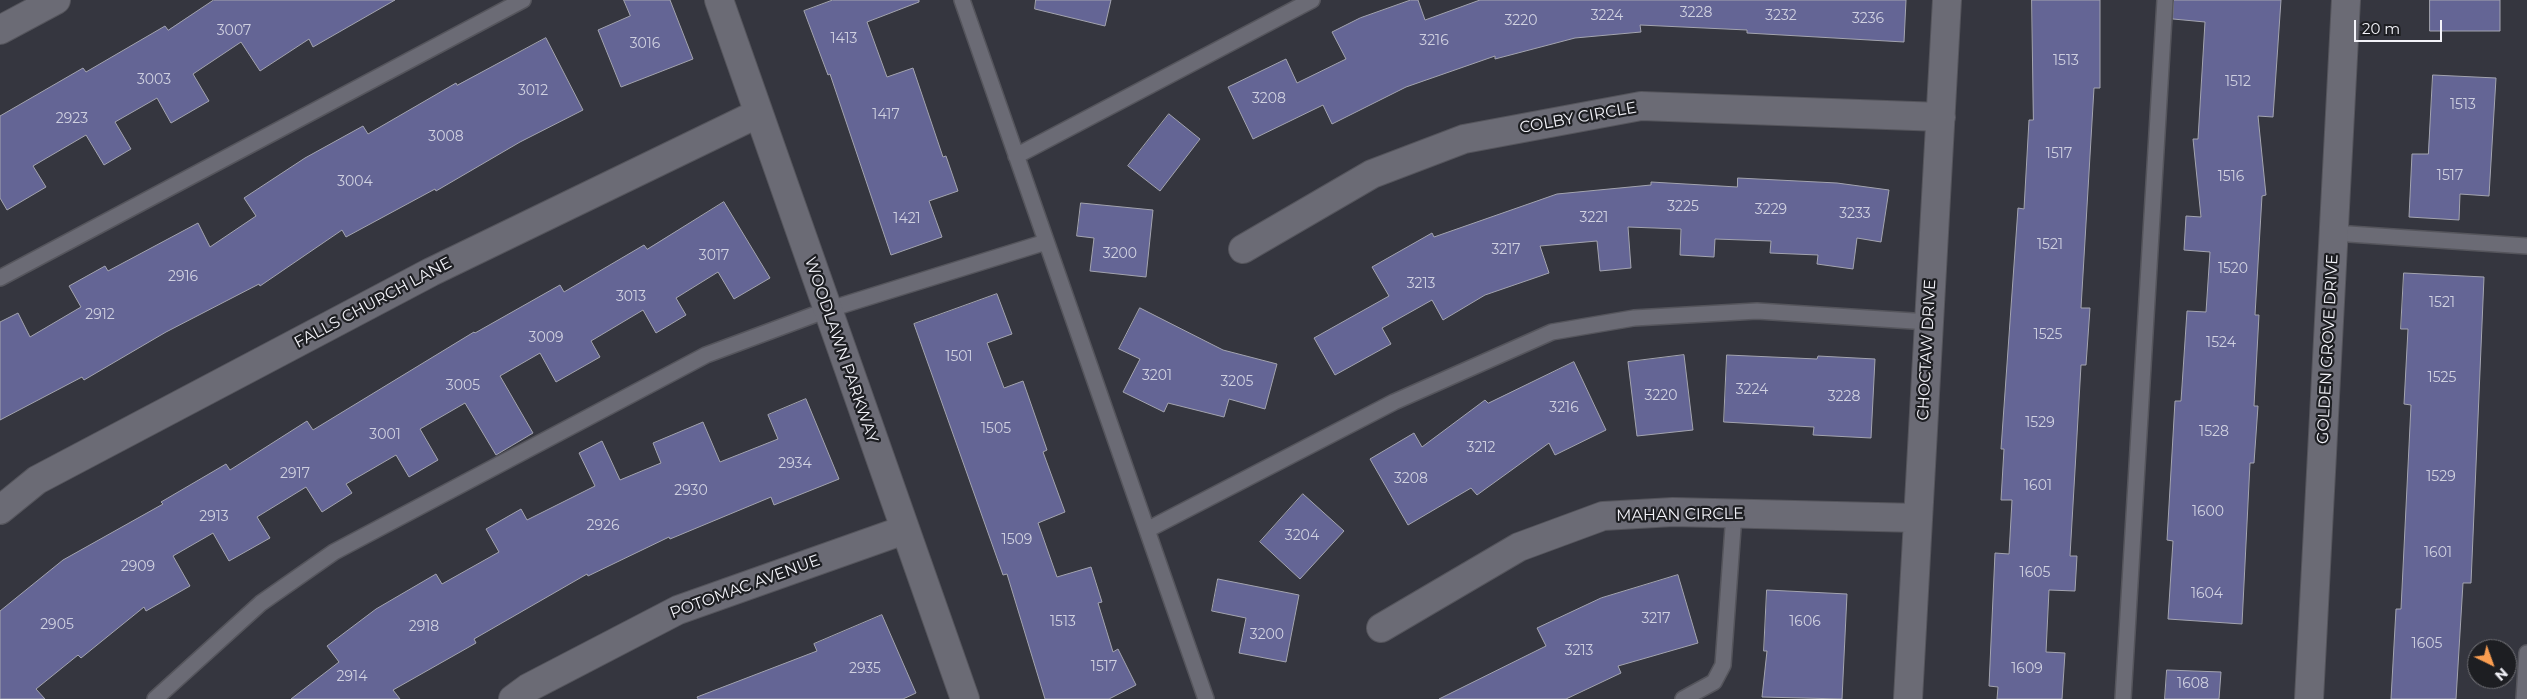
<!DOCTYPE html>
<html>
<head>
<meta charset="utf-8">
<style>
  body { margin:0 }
  #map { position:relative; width:2527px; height:699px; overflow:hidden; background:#35363f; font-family:Montserrat,sans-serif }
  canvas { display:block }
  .north { position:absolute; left:2467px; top:639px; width:50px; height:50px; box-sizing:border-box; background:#1d1e22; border:1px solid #737378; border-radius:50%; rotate:138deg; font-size:14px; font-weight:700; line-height:20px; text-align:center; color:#f3f3f9 }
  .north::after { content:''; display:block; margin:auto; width:18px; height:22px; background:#fb9e51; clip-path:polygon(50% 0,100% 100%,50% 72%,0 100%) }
  .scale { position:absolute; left:2354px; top:20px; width:88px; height:22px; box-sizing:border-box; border:2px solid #f3f3f9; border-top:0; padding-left:6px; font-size:15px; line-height:18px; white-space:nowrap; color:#f3f3f9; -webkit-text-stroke:4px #1d1e22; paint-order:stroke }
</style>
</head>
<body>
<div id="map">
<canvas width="2527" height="699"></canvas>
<div class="north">N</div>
<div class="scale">20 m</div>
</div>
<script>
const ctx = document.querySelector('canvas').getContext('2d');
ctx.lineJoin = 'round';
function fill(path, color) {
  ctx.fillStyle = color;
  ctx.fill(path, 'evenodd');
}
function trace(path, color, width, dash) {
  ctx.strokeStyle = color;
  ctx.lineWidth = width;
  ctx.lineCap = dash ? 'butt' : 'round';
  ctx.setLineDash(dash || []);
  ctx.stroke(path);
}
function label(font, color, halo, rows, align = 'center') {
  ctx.font = font + ' Montserrat,sans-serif';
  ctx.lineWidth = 4.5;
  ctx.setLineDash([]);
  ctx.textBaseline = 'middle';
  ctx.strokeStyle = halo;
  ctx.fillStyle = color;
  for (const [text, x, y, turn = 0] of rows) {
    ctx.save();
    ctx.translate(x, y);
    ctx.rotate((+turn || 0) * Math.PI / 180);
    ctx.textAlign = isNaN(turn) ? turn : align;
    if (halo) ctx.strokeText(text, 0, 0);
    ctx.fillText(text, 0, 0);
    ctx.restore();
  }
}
const building = new Path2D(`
  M 214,0 L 395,0 L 313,47 L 309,39 L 260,71 L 241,42 L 193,74 L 209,101 L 171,123 L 157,98 L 115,122 L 131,149 L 104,165 L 86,135 L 33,166 L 46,187 L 7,210 L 0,198 L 0,116 L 83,68 L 86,72 L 165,26 L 168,30 Z
  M 624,0 L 670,0 L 693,59 L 621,87 L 598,30 L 630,16 Z
  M 833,0 L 919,0 L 919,2 L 867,22 L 887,77 L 913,68 L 943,157 L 946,156 L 958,191 L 929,201 L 942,237 L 891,255 L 830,74 L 828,75 L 804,11 Z
  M 1036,0 L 1111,0 L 1105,26 L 1035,9 Z
  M 1411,0 L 1418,0 L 1425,20 L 1480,0 L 1906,0 L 1904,42 L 1747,33 L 1747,30 L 1640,25 L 1641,32 L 1575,38 L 1495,59 L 1495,56 L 1406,87 L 1332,124 L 1323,105 L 1253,139 L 1228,87 L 1286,59 L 1297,83 L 1346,59 L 1332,32 L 1360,18 Z
  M 2032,0 L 2100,0 L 2100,88 L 2094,88 L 2081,308 L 2090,308 L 2086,365 L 2081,365 L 2076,453 L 2070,556 L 2077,556 L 2075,591 L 2049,590 L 2046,652 L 2065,653 L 2062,699 L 1997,699 L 1998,687 L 1989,686 L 1995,553 L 2009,554 L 2012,500 L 2001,500 L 2004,449 L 2001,449 L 2018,208 L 2024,209 L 2029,120 L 2033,120 Z
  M 2174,0 L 2281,0 L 2273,117 L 2258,116 L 2266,195 L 2262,196 L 2255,315 L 2259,315 L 2254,406 L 2258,406 L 2254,463 L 2250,463 L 2242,624 L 2168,619 L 2173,541 L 2167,540 L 2175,401 L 2181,401 L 2187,311 L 2206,312 L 2210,252 L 2184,250 L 2186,216 L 2201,217 L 2193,139 L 2198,139 L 2205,22 L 2173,19 Z
  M 2430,0 L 2500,0 L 2500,31 L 2430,31 Z
  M 546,38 L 583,110 L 520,142 L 436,191 L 435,189 L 346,237 L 342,230 L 260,286 L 259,284 L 166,332 L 84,380 L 82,377 L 0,420 L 0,322 L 18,313 L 30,337 L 81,307 L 69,286 L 105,266 L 108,271 L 198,223 L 210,247 L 256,216 L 244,198 L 305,158 L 363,126 L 368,134 L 456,83 L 457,85 Z
  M 2433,75 L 2496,78 L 2489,196 L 2460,194 L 2459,220 L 2409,217 L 2412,154 L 2428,154 Z
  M 1169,114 L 1200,139 L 1160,191 L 1128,166 Z
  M 1738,178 L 1837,183 L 1889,190 L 1881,242 L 1857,238 L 1853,269 L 1817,264 L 1818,255 L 1770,253 L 1771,241 L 1715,239 L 1714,257 L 1680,255 L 1681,229 L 1628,227 L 1631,268 L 1600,271 L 1597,241 L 1540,246 L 1549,273 L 1485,295 L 1443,320 L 1432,300 L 1382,328 L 1391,344 L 1335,375 L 1314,338 L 1389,296 L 1372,267 L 1432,233 L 1434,237 L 1557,194 L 1651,185 L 1651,182 L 1737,187 Z
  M 724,202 L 770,278 L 734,299 L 718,272 L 676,298 L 686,315 L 656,333 L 643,310 L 591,341 L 600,357 L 556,382 L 540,353 L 500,376 L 533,433 L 496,455 L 465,403 L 420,429 L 438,460 L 409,477 L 396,455 L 346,484 L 352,493 L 322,512 L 306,487 L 257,517 L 270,538 L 229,561 L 213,533 L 173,556 L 190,586 L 146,611 L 144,607 L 81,658 L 78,655 L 36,689 L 45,699 L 0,699 L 0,611 L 63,560 L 163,504 L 161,502 L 226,464 L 230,470 L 307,421 L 313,430 L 474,332 L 475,333 L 560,285 L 564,292 L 644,245 L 647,249 Z
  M 1081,203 L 1153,210 L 1146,277 L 1090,271 L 1094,238 L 1077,236 Z
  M 2404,273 L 2484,277 L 2471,583 L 2463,583 L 2456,699 L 2391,699 L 2396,609 L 2401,609 L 2411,405 L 2404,404 L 2408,329 L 2401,329 Z
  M 997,294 L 1012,334 L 987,343 L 1004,388 L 1023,381 L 1047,450 L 1043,452 L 1065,512 L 1038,523 L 1057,577 L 1091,567 L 1102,602 L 1098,603 L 1113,652 L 1118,649 L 1136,685 L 1109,699 L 1045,699 L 1007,574 L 1003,575 L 914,324 Z
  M 1140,308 L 1223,350 L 1277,364 L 1265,409 L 1229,399 L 1224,417 L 1168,403 L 1164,412 L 1123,392 L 1140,359 L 1119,349 Z
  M 1684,355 L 1693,430 L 1637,436 L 1628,362 Z
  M 1727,355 L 1817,359 L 1818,356 L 1875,359 L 1871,438 L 1813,435 L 1814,427 L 1724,422 Z
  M 1574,362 L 1606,430 L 1555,455 L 1549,443 L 1477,495 L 1471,488 L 1408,525 L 1370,459 L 1414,433 L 1422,447 L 1485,400 L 1488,403 Z
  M 806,399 L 839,479 L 774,505 L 771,497 L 670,539 L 669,537 L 588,576 L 587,574 L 474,639 L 476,643 L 393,690 L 400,699 L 291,699 L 339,662 L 327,646 L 376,609 L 436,574 L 442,584 L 499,552 L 486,529 L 521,509 L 527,520 L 595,486 L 579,453 L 602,441 L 620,480 L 661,463 L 653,443 L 703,422 L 720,462 L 778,439 L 768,415 Z
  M 1303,494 L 1344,531 L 1300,579 L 1260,542 Z
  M 1678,575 L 1698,643 L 1618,666 L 1621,673 L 1566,699 L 1439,699 L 1546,646 L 1537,628 L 1601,598 Z
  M 1218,579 L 1299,595 L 1286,662 L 1239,653 L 1246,618 L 1212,611 Z
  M 1767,590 L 1847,594 L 1842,699 L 1762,697 L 1767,651 L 1764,651 Z
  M 882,615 L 916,693 L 903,699 L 698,699 L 697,697 L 817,651 L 814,644 Z
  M 2167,670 L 2221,672 L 2219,699 L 2165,699 Z`);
fill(building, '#646595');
trace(building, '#a3a4af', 1);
const lane = new Path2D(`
  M 962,0 L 1206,699
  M 1016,156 L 1312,0
  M 2334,233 L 2527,246
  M 0,278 L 523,0
  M 1147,530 L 1394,402 L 1552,332 L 1634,318 L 1757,311 L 1929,322
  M 155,699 L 261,603 L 334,552 L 706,355 L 827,310 L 1046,242
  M 1683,699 L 1714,682 L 1723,665 L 1734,514
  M 2123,699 L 2165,0
  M 2524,699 L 2527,653`);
const street = new Path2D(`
  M 719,0 L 965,699
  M 0,30 L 56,0
  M 1243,249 L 1372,174 L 1464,139 L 1641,106 L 1941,117
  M 0,510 L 37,480 L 431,272 L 757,114
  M 1381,628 L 1519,547 L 1603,516 L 1673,512 L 1918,518
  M 513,699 L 528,688 L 678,610 L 904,530
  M 1908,699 L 1947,0
  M 2309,699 L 2346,0`);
trace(lane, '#55555c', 18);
trace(street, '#55555c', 30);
trace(lane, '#6b6b75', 15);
trace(street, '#6b6b75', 28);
label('14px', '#cfd0e0', null, [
  ["3228",1696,13],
  ["3224",1607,16],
  ["3232",1781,16],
  ["3236",1868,19],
  ["3220",1521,21],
  ["3007",234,31],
  ["1413",844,39],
  ["3216",1434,41],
  ["3016",645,44],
  ["1513",2066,61],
  ["3003",154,80],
  ["1512",2238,82],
  ["3012",533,91],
  ["3208",1269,99],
  ["1513",2463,105],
  ["1417",886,115],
  ["2923",72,119],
  ["3008",446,137],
  ["1517",2059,154],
  ["1517",2450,176],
  ["1516",2231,177],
  ["3004",355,182],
  ["3225",1683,207],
  ["3229",1771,210],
  ["3233",1855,214],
  ["3221",1594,218],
  ["1421",907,219],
  ["1521",2050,245],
  ["3217",1506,250],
  ["3200",1120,254],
  ["3017",714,256],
  ["1520",2233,269],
  ["2916",183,277],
  ["3213",1421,284],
  ["3013",631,297],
  ["1521",2442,303],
  ["2912",100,315],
  ["1525",2048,335],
  ["3009",546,338],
  ["1524",2221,343],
  ["1501",959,357],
  ["3201",1157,376],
  ["1525",2442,378],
  ["3205",1237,382],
  ["3005",463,386],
  ["3224",1752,390],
  ["3220",1661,396],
  ["3228",1844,397],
  ["3216",1564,408],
  ["1529",2040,423],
  ["1505",996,429],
  ["1528",2214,432],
  ["3001",385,435],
  ["3212",1481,448],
  ["2934",795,464],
  ["2917",295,474],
  ["1529",2441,477],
  ["3208",1411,479],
  ["1601",2038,486],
  ["2930",691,491],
  ["1600",2208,512],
  ["2913",214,517],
  ["2926",603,526],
  ["3204",1302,536],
  ["1509",1017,540],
  ["1601",2438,553],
  ["2909",138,567],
  ["1605",2035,573],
  ["1604",2207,594],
  ["3217",1656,619],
  ["1513",1063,622],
  ["1606",1805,622],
  ["2905",57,625],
  ["2918",424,627],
  ["3200",1267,635],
  ["1605",2427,644],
  ["3213",1579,651],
  ["1517",1104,667],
  ["2935",865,669],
  ["1609",2027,669],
  ["2914",352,677],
  ["1608",2193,684]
]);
label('16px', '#f3f3f9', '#1d1e22', [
  ["COLBY CIRCLE",1578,118,-10],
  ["FALLS CHURCH LANE",373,303,-28],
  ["GOLDEN GROVE DRIVE",2328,349,-87],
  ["WOODLAWN PARKWAY",841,350,71],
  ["CHOCTAW DRIVE",1927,350,-87],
  ["MAHAN CIRCLE",1680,515,-1],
  ["POTOMAC AVENUE",745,587,-20]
]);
</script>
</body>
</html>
